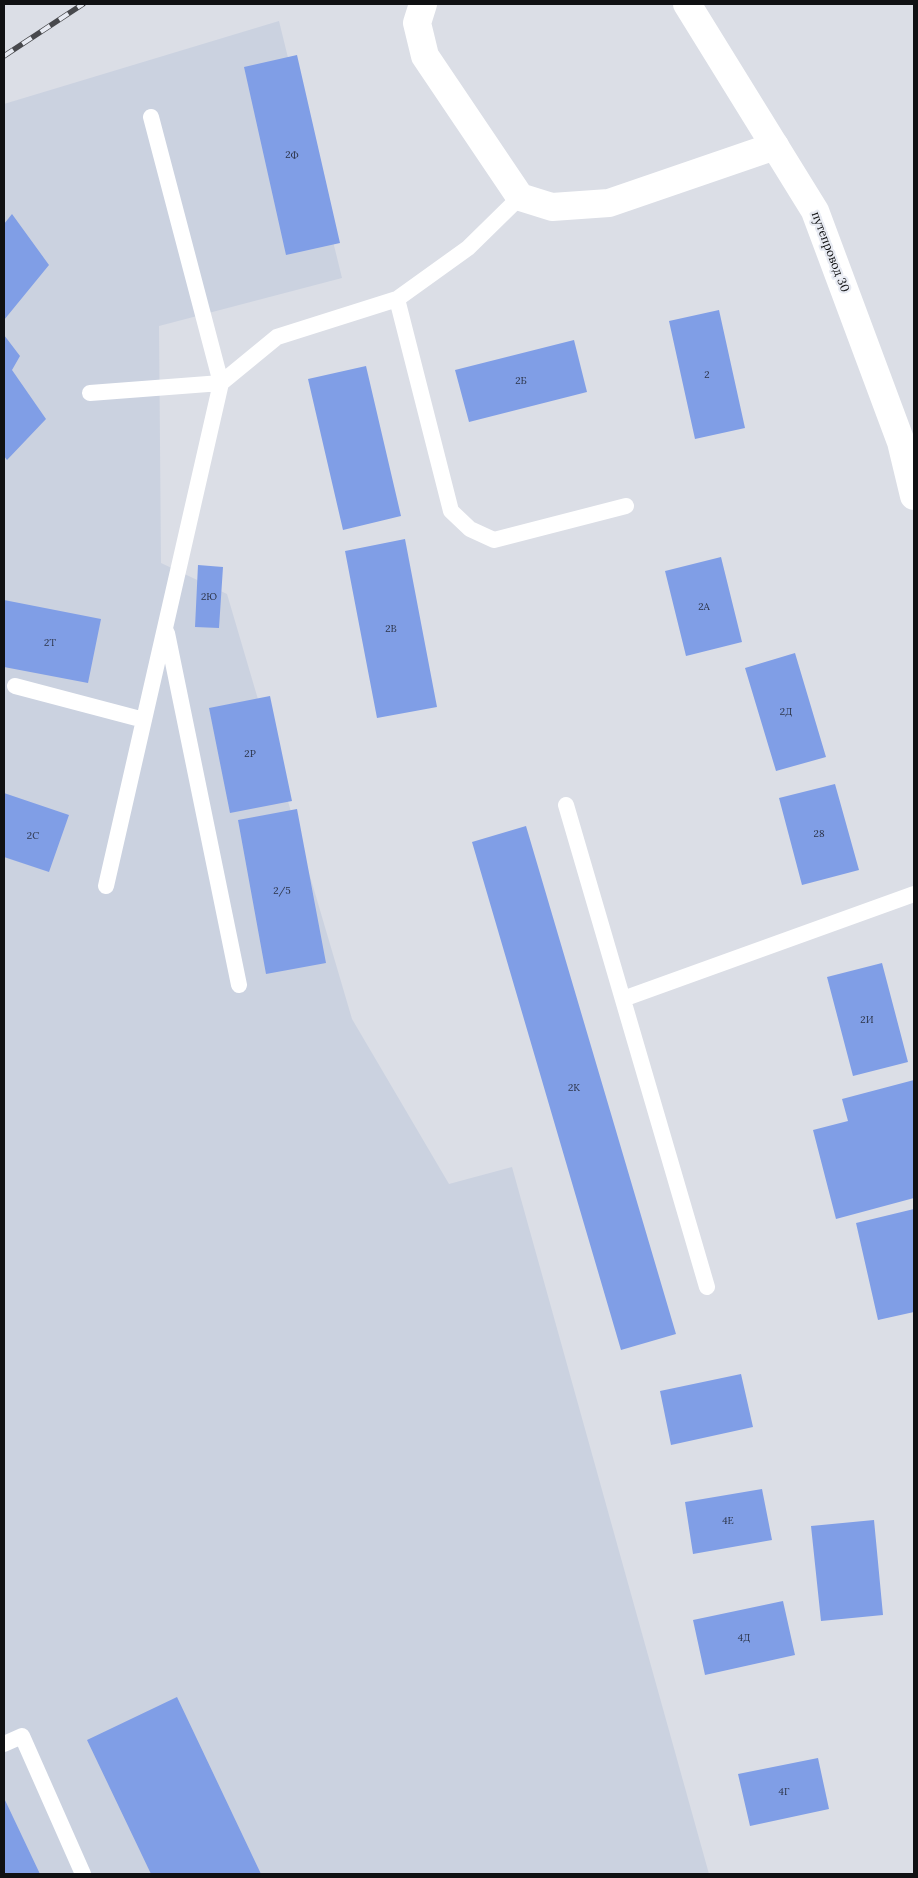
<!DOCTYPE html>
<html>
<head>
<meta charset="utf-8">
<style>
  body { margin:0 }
  #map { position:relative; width:918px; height:1878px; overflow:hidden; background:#dbdee6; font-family:Lora,serif }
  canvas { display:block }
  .frame { position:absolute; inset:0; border:5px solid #101113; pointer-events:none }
</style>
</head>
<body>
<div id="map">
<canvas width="918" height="1878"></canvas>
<div class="frame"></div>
</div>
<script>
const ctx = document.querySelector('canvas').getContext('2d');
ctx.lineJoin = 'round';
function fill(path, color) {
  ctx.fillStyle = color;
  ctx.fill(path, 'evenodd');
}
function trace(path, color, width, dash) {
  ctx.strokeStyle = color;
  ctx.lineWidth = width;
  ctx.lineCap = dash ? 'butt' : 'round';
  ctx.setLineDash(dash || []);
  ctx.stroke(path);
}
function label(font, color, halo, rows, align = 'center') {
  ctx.font = font + ' Lora,serif';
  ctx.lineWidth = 4.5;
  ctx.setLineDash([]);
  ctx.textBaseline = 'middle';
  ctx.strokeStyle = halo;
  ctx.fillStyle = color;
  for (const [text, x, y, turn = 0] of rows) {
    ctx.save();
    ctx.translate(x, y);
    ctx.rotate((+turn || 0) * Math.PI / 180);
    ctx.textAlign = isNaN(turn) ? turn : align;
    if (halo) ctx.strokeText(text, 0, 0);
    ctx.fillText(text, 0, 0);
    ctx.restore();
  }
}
fill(new Path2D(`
  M 279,21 L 342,278 L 159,326 L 161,563 L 227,594 L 352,1019 L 449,1184 L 512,1167 L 709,1874 L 4,1874 L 4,104 Z`), '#cbd2e0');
fill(new Path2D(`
  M 297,55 L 340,243 L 286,255 L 244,67 Z
  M 12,214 L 49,265 L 4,320 L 4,224 Z
  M 719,310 L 745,428 L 695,439 L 669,321 Z
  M 4,335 L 20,356 L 12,370 L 46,419 L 7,460 L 4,456 Z
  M 574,340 L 587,392 L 469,422 L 455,370 Z
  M 366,366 L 401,516 L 343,530 L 308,379 Z
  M 405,539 L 437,707 L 377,718 L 345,551 Z
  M 721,557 L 742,642 L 686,656 L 665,571 Z
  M 198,565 L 223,567 L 219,628 L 195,627 Z
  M 4,600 L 101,619 L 88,683 L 4,667 Z
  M 795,653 L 826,757 L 776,771 L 745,668 Z
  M 270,696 L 292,801 L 230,813 L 209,708 Z
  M 835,784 L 859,870 L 802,885 L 779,798 Z
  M 4,793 L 69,815 L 49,872 L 4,857 Z
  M 297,809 L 326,963 L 266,974 L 238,820 Z
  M 526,826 L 676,1334 L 621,1350 L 472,842 Z
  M 882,963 L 908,1062 L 853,1076 L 827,977 Z
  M 914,1080 L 914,1198 L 836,1219 L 813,1130 L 848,1121 L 842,1099 Z
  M 914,1209 L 914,1312 L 878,1320 L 856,1223 Z
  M 741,1374 L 753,1427 L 671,1445 L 660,1391 Z
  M 762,1489 L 772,1540 L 693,1554 L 685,1502 Z
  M 874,1520 L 883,1615 L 821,1621 L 811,1526 Z
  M 783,1601 L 795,1655 L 705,1675 L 693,1620 Z
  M 177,1697 L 261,1874 L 151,1874 L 87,1740 Z
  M 818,1758 L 829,1809 L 750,1826 L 738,1774 Z
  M 4,1798 L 40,1874 L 4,1874 Z`), '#809ee6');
trace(new Path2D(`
  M 397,299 L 451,511 L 470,529 L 494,540 L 626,506
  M 90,393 L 221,383 L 151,117
  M 167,633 L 239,985
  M 15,686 L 144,720
  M 566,805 L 707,1287
  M 106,886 L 221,383 L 277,337 L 397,299 L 468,248 L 520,197
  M 623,999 L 914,894
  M 4,1744 L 22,1736 L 83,1874`), '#fff', 16);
trace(new Path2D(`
  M 423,4 L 417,23 L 425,56 L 520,197 L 552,207 L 609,203 L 775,146`), '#fff', 28);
trace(new Path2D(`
  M 687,4 L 815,211 L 901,442 L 914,496`), '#fff', 28);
const rail = new Path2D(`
  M 4,56 L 83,4`);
trace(rail, '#48494d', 5.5);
trace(rail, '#e8ebf3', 4, [11]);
label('10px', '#2c3448', null, [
  ["2Ф",292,155],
  ["2",707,375],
  ["2Б",521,381],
  ["2Ю",209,597],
  ["2А",704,607],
  ["2В",391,629],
  ["2Т",50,643],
  ["2Д",786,712],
  ["2Р",250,754],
  ["28",819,834],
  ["2С",33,836],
  ["2/5",282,891],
  ["2И",867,1020],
  ["2К",574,1088],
  ["4Е",728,1521],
  ["4Д",744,1638],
  ["4Г",784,1792]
]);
label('12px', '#101113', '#e8ebf3', [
  ["путепровод 30",830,252,69]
]);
</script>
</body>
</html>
